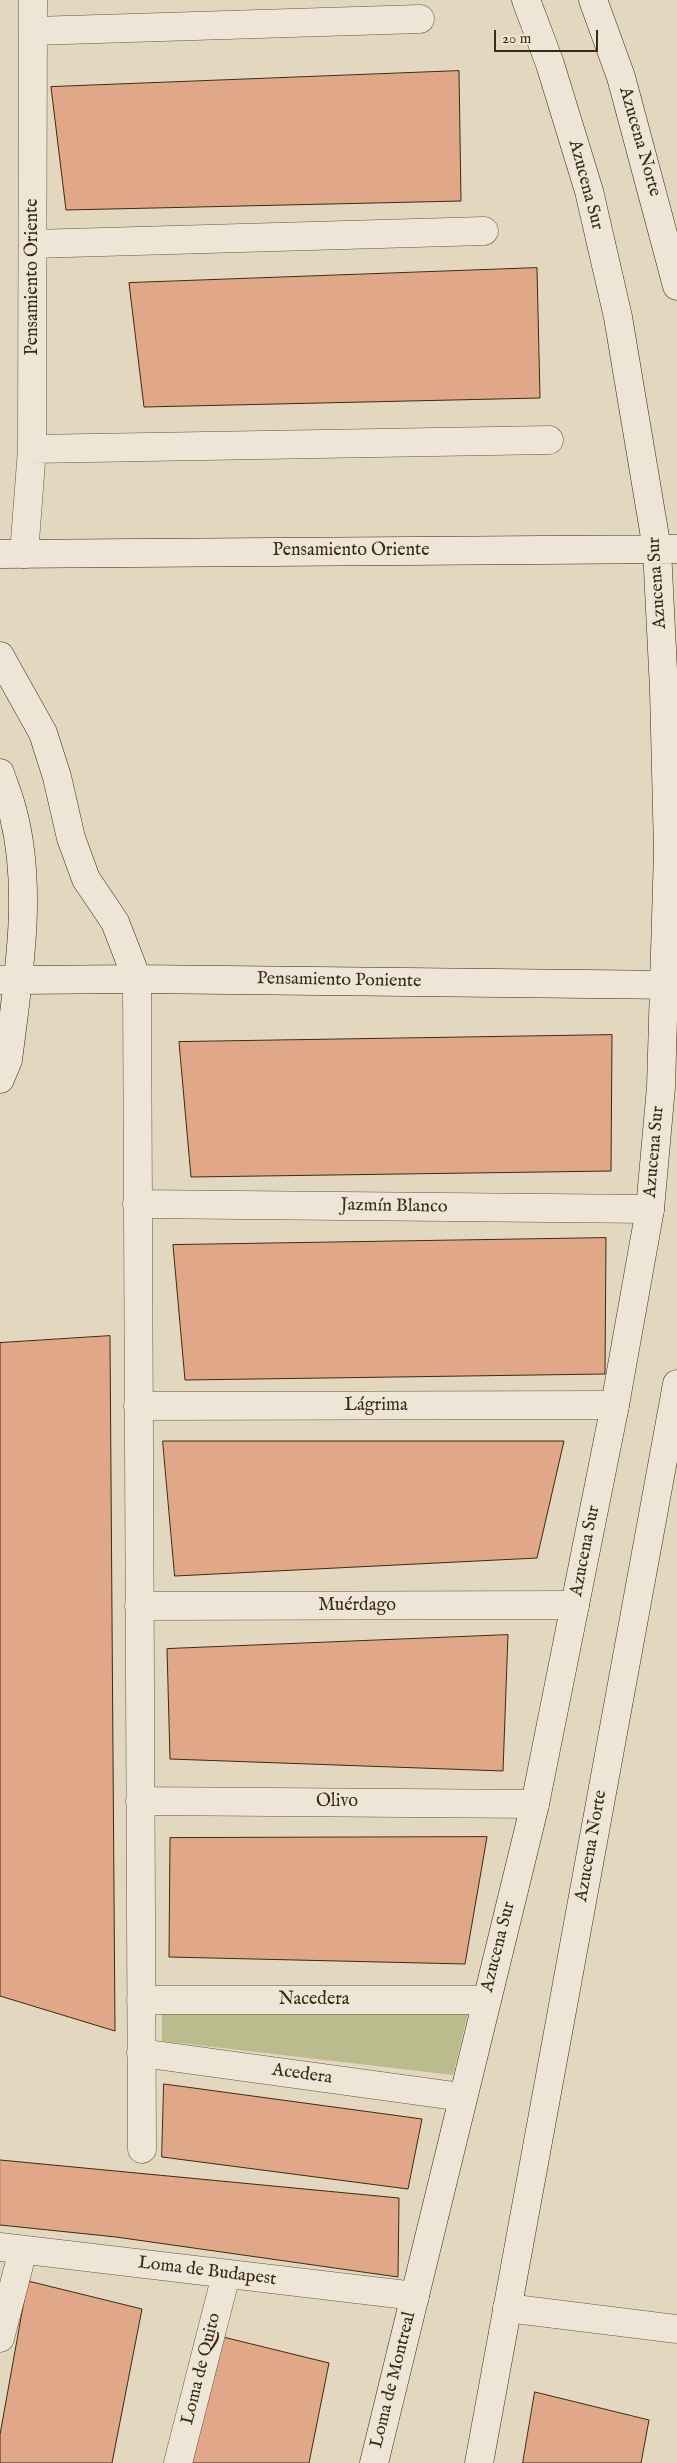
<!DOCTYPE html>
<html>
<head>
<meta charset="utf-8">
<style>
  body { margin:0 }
  #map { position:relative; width:677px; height:2463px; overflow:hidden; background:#e3d7bf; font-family:"IM FELL English",serif }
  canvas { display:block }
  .scale { position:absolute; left:494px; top:30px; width:104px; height:22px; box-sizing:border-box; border:2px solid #3d2a12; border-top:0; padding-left:6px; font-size:15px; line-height:18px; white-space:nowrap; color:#3d2a12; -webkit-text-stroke:4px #ede5d5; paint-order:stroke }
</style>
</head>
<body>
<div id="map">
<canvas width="677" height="2463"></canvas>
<div class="scale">20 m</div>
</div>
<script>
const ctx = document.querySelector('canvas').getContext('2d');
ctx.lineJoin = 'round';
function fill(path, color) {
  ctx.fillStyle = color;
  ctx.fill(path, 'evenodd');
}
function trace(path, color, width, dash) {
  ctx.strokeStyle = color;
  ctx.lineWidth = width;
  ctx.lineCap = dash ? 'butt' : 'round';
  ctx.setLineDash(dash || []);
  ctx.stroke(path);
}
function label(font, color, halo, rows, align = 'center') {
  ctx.font = font + ' "IM FELL English",serif';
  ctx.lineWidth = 4;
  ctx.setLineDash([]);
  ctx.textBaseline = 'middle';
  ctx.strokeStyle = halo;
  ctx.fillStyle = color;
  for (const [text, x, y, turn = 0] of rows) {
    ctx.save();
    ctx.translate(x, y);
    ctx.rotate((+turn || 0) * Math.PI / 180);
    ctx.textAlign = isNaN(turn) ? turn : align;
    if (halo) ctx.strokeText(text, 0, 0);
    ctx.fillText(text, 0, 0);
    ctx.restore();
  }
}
fill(new Path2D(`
  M 468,2013 L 453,2075 L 162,2041 L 162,2014 Z`), '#bbbc8d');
const building = new Path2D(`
  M 459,71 L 461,201 L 66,210 L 51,87 Z
  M 537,268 L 540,398 L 144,407 L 129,283 Z
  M 612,1035 L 611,1171 L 191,1177 L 179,1042 Z
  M 606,1238 L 605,1374 L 185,1380 L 173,1245 Z
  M 110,1336 L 115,2031 L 0,1996 L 0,1343 Z
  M 163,1441 L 564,1441 L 537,1558 L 175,1576 Z
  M 508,1635 L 503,1771 L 170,1759 L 167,1649 Z
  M 487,1837 L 465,1964 L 169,1957 L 170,1838 Z
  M 164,2084 L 422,2119 L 408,2189 L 162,2157 Z
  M 0,2160 L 399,2198 L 398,2277 L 116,2237 L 0,2225 Z
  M 28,2281 L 142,2309 L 112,2463 L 0,2463 L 0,2435 Z
  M 215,2335 L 329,2363 L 309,2463 L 192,2463 Z
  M 535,2392 L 649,2420 L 641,2463 L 523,2463 Z`);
fill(building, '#e0a789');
trace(building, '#3d2a12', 1);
const street = new Path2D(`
  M 34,31 L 420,19
  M 33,244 L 484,231
  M 32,449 L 549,440
  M 24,554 L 32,449 L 33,0
  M 137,979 L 142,2149
  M 0,980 L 18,980
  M 137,1204 L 650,1209
  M 138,1406 L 615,1405
  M 139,1606 L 575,1605
  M 140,1801 L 535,1804
  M 141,2000 L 486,2000
  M 141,2053 L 462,2097
  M 0,2247 L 415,2296
  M 507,2308 L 677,2329
  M 0,2338 L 23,2250
  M 178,2463 L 226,2275`);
const secondary = new Path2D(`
  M 593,0 L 621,77 L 677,286
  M 0,554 L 677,549
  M 0,656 L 43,733 L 57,777 L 71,838 L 86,879 L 115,922 L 137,979
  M 0,773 C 4,785 9,797 12,809 C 34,888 18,980 8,1060 L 0,1079
  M 18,980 L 137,979 L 677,985
  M 374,2463 L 535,1804 L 615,1405 L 650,1209 L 661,1087 L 668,851 L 664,690 L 657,549 L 618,317 L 589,191 L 550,64 L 526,0
  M 479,2463 L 677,1384`);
trace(street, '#66553d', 29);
trace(secondary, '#3d2a12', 29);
trace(street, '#ede5d5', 28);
trace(secondary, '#ede5d5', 28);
label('18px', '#3d2a12', '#ede5d5', [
  ["Azucena Norte",639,142,74],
  ["Azucena Sur",585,185,75],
  ["Pensamiento Oriente",33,277,-90],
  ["Pensamiento Oriente",351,551],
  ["Azucena Sur",658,583,-94],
  ["Pensamiento Poniente",339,981,1],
  ["Azucena Sur",655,1152,-85],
  ["Jazmín Blanco",394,1207,1],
  ["Lágrima",376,1406],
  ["Azucena Sur",586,1551,-79],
  ["Muérdago",357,1606],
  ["Olivo",337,1802],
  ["Azucena Norte",592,1846,-80],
  ["Azucena Sur",499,1947,-76],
  ["Nacedera",314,2000],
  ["Acedera",302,2075,8],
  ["Loma de Budapest",207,2272,7],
  ["Loma de Quito",202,2369,-76],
  ["Loma de Montreal",394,2380,-76]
]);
</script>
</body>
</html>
